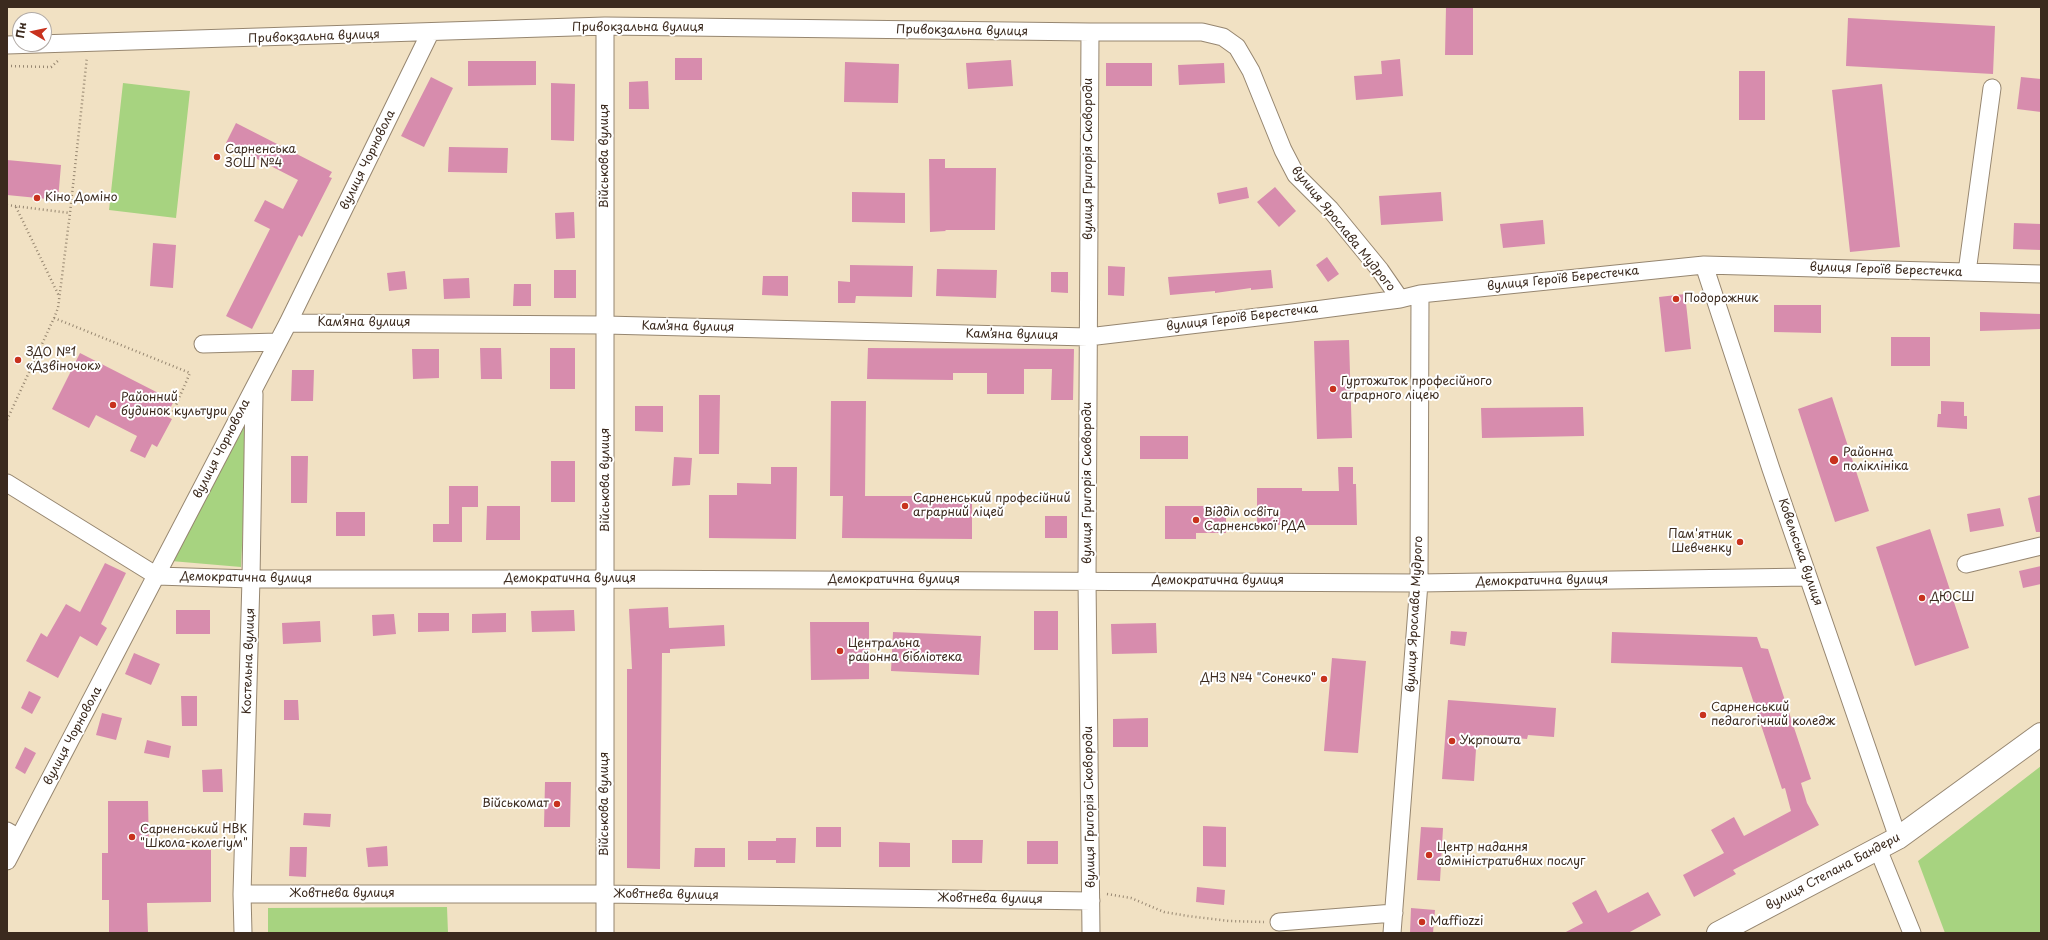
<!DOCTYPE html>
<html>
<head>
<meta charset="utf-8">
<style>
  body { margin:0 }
  #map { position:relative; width:2048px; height:940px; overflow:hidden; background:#f1e1c3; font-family:"Playpen Sans",sans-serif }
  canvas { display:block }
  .frame { position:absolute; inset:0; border:8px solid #3b2a1e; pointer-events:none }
  .north { position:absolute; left:12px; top:12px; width:40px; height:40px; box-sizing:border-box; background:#fff; border:1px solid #b1aaa5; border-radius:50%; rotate:279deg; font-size:11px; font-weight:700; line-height:16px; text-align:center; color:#3b2a1e }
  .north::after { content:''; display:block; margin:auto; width:14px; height:18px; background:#c8321e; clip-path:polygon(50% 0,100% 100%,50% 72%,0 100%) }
</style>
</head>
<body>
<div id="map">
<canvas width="2048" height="940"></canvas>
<div class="frame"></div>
<div class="north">Пн</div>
</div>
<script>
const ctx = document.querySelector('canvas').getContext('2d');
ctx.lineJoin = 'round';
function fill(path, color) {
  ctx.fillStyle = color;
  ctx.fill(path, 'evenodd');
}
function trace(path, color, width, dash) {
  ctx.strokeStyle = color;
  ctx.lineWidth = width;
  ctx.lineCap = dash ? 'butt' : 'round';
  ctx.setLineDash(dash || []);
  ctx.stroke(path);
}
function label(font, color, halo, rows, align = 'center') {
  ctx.font = font + ' "Playpen Sans",sans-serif';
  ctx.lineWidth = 4;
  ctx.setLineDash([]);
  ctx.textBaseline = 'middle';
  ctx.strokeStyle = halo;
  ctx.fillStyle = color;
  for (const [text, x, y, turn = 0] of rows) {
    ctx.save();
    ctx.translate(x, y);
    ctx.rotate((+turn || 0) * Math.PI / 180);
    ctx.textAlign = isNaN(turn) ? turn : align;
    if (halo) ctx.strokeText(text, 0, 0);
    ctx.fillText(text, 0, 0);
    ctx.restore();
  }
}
fill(new Path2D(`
  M 123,83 L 190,91 L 176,218 L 109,210 Z
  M 248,414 L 241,567 L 171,561 Z
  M 2041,766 L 2041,933 L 1945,933 L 1918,861 Z
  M 447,907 L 448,933 L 268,933 L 268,908 Z`), '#a7d380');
fill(new Path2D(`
  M 1446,7 L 1473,7 L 1473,55 L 1445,55 Z
  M 1848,18 L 1995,26 L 1993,74 L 1846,66 Z
  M 675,58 L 702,58 L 702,80 L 675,80 Z
  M 1400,59 L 1403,96 L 1356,100 L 1354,76 L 1382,74 L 1381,61 Z
  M 1011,60 L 1013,86 L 968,89 L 966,63 Z
  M 468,61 L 536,61 L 536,85 L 468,86 Z
  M 845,62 L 899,64 L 898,103 L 844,102 Z
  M 1106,63 L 1152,63 L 1152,86 L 1106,86 Z
  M 1224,63 L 1225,83 L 1179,85 L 1178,65 Z
  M 1739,71 L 1765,71 L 1765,120 L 1739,120 Z
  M 431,77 L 453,88 L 424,147 L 401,136 Z
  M 2021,77 L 2041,79 L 2041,112 L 2017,109 Z
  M 648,81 L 649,109 L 629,109 L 629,82 Z
  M 551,83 L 575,84 L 574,141 L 551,140 Z
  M 1882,84 L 1900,247 L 1850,252 L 1832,90 Z
  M 236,123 L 332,172 L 329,177 L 332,178 L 302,237 L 299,235 L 252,329 L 226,316 L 270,229 L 254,221 L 265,200 L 283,209 L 298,180 L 226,143 Z
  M 449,147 L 508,148 L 507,173 L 448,172 Z
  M 929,159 L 945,159 L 945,168 L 996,168 L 995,230 L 945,230 L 946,231 L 930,232 Z
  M 7,160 L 61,165 L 58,200 L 7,195 Z
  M 1247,187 L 1249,198 L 1219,204 L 1217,193 Z
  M 1275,187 L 1296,211 L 1279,227 L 1257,202 Z
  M 852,192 L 905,193 L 905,223 L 852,222 Z
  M 1441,192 L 1443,221 L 1381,225 L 1379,196 Z
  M 574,212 L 575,238 L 556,239 L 555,213 Z
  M 1543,220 L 1545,244 L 1503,248 L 1500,224 Z
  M 2014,223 L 2041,224 L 2041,250 L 2013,249 Z
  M 153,243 L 176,245 L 173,288 L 150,286 Z
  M 1327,257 L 1339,274 L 1328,282 L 1316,265 Z
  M 850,265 L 913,266 L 912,297 L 856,296 L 855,303 L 838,303 L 838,281 L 850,282 Z
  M 1108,266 L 1125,267 L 1124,296 L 1108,295 Z
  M 937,269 L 997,270 L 996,298 L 936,296 Z
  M 554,270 L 576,270 L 576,298 L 554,298 Z
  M 1271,270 L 1273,288 L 1251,290 L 1251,288 L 1215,293 L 1215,291 L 1170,295 L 1168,277 Z
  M 405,271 L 407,289 L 389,291 L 387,273 Z
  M 1051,272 L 1068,272 L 1068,293 L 1051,292 Z
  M 763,276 L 788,276 L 788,296 L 762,295 Z
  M 469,278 L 470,298 L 444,299 L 443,279 Z
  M 514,284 L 531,284 L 531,306 L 513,306 Z
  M 1685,294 L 1691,349 L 1665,352 L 1659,297 Z
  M 1774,305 L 1821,305 L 1821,333 L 1774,332 Z
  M 1980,312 L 2041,314 L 2041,329 L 1980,331 Z
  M 1891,337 L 1930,337 L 1930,366 L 1891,366 Z
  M 1349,340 L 1352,438 L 1317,439 L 1314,341 Z
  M 480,348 L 501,348 L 502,379 L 481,379 Z
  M 550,348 L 575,348 L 575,389 L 550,389 Z
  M 868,348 L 1074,349 L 1073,400 L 1051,400 L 1052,369 L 1024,369 L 1024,394 L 987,394 L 987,373 L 953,373 L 953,380 L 867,379 Z
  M 412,349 L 439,349 L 439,378 L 413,379 Z
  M 80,353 L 174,401 L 166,416 L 172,419 L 157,447 L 152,444 L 145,458 L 130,451 L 137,436 L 96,415 L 89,428 L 52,409 Z
  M 292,370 L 314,370 L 313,401 L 291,401 Z
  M 699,395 L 720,395 L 719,454 L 699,454 Z
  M 1832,397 L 1869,511 L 1835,522 L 1798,409 Z
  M 831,401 L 866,401 L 865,496 L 972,496 L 972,539 L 842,538 L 843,496 L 830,496 Z
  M 1941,401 L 1964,402 L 1964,416 L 1967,416 L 1967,429 L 1937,427 L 1938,414 L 1941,414 Z
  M 635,406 L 663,406 L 663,432 L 635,431 Z
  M 1583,407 L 1584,436 L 1482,438 L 1481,408 Z
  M 1140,436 L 1188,436 L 1188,459 L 1140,459 Z
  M 291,456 L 308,456 L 307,503 L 291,503 Z
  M 674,457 L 692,458 L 690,485 L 672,486 Z
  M 551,461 L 575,461 L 575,502 L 551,502 Z
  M 771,467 L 797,467 L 796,539 L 709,538 L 709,495 L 737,495 L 737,483 L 771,484 Z
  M 1338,467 L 1353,467 L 1353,484 L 1356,484 L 1357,525 L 1257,525 L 1257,488 L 1302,488 L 1302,491 L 1339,491 Z
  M 449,486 L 478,486 L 478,507 L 462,507 L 462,542 L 433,542 L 433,524 L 449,524 Z
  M 2041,495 L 2041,532 L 2036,532 L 2028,498 Z
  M 487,506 L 520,506 L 520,540 L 486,540 Z
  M 1165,506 L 1226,506 L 1226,533 L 1196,533 L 1196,539 L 1165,539 Z
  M 2000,508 L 2004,526 L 1970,532 L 1967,514 Z
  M 336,512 L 365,512 L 365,536 L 336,536 Z
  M 1045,516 L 1067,516 L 1067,538 L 1045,538 Z
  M 1930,529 L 1969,648 L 1915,666 L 1876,547 Z
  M 105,563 L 126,573 L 101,624 L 107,628 L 97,646 L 80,636 L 58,678 L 26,661 L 41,633 L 47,637 L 66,604 L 80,612 Z
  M 2041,566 L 2041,584 L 2023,588 L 2019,571 Z
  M 668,607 L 669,628 L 724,625 L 725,646 L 670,649 L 670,653 L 662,653 L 660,869 L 627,868 L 627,669 L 632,669 L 629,609 Z
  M 176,610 L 210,610 L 210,634 L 176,634 Z
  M 574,610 L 575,631 L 532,632 L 531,611 Z
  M 1034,611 L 1058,611 L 1058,650 L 1034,650 Z
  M 418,613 L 449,613 L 449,631 L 418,632 Z
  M 506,613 L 506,632 L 472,633 L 472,614 Z
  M 394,614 L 396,634 L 373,636 L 372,615 Z
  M 320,621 L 321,642 L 283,644 L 282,623 Z
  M 810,622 L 869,622 L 869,679 L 811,680 Z
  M 1156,623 L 1157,653 L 1112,654 L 1111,624 Z
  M 1451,631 L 1467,632 L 1465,646 L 1450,644 Z
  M 893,632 L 981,636 L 979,675 L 891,671 Z
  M 1612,632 L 1757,637 L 1761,648 L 1768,649 L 1811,779 L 1801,783 L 1807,803 L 1819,825 L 1733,870 L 1736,874 L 1694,897 L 1683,875 L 1724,853 L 1711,830 L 1734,817 L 1744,836 L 1791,811 L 1785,788 L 1782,789 L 1742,667 L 1611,663 Z
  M 134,653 L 160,664 L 151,685 L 125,674 Z
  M 1332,658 L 1366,661 L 1358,753 L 1324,751 Z
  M 29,691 L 41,697 L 32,714 L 21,708 Z
  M 181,696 L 197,696 L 197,726 L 182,726 Z
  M 284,700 L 298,700 L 299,720 L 284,720 Z
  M 1448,700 L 1556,708 L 1554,737 L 1528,735 L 1527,739 L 1480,735 L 1479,749 L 1476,749 L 1474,781 L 1442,779 Z
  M 102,713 L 122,718 L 116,740 L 96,735 Z
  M 1148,718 L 1148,747 L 1113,747 L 1113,719 Z
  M 147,740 L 171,746 L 169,758 L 144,753 Z
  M 25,747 L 36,753 L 25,774 L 15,768 Z
  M 222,769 L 223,792 L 203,792 L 202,770 Z
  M 545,782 L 571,782 L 570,827 L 544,827 Z
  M 108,801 L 148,801 L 149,850 L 211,850 L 211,902 L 147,903 L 148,933 L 109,933 L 109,900 L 102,900 L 102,853 L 108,853 Z
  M 304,813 L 331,814 L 330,827 L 303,825 Z
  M 1203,826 L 1226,827 L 1226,867 L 1203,866 Z
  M 816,827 L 841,827 L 841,847 L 816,847 Z
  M 1421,827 L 1443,828 L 1440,881 L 1417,880 Z
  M 776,838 L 796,838 L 795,863 L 776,863 L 776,860 L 748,860 L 748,841 L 776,841 Z
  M 952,840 L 983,840 L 982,863 L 952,863 Z
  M 1027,841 L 1058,841 L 1058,864 L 1027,864 Z
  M 879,842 L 910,843 L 910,867 L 879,867 Z
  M 387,846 L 388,866 L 368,867 L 366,848 Z
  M 290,847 L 307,847 L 306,877 L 289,876 Z
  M 695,848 L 725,848 L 725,867 L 694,867 Z
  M 1197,887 L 1225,890 L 1224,905 L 1196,902 Z
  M 1596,890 L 1608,913 L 1648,892 L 1661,915 L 1628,933 L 1564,933 L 1583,923 L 1572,903 Z
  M 1411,908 L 1435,910 L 1433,933 L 1410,933 Z`), '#d78cad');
const minor = new Path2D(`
  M 1090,32 L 1087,580 L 1091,933
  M 7,45 L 605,26 L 1090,32 L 1202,32 L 1223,37 L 1237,47 L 1251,71 L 1283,150 L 1296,175 L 1330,209 L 1380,270 L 1400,299
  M 1704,265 L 1771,469 L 1898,838
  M 1967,272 L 1992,88
  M 288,323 L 605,325 L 1088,337 L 1292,313 L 1400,299 L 1420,294 L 1704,265 L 2041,274
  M 203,344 L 278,342
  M 7,483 L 157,576 L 251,579 L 606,579 L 1419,583 L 1808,577
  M 1966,564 L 2041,546
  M 7,831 L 19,838
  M 1878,849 L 1912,933
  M 7,861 L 288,323 L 430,33
  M 242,894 L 604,894 L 1091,901
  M 1279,922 L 1394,913
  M 243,933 L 242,894 L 251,579 L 254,394
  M 605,933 L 605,26
  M 1392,933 L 1419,583 L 1420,294`);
const major = new Path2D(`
  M 1718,933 L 1898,838 L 2041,734`);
trace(minor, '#968670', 19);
trace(major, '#968670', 24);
trace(new Path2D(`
  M 7,66 L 51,67 L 60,59
  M 7,205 L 70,213
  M 16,207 L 59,296
  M 54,318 L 190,373 L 173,412
  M 7,420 L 54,318 L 58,308 L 70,213 L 87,57
  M 1107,894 L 1131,898 L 1164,912 L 1188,916 L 1229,921 L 1264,922`), '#968670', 2.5, [1, 3]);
trace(minor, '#fff', 17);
trace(major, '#fff', 22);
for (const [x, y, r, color] of [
  [217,157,4,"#c8321e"],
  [37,198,4,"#c8321e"],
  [1676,299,4,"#c8321e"],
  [18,360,4,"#c8321e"],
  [1333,389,4,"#c8321e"],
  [113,405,4,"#c8321e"],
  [1834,460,5,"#c8321e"],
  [905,506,4,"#c8321e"],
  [1196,520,4,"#c8321e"],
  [1740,542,4,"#c8321e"],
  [1922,598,4,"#c8321e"],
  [840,651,4,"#c8321e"],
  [1324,679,4,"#c8321e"],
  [1703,715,4,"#c8321e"],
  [1452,741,4,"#c8321e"],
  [557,804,4,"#c8321e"],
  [132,837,4,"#c8321e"],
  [1429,855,4,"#c8321e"],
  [1422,922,4,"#c8321e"]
]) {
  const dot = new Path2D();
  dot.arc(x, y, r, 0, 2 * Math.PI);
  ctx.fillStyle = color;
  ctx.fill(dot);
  trace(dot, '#fff', 1.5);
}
label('12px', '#3b2a1e', '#fff', [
  ["Привокзальна вулиця",638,28],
  ["Привокзальна вулиця",962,31,1],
  ["Привокзальна вулиця",314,37,-2],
  ["Військова вулиця",605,156,-90],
  ["вулиця Григорія Сковороди",1089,159,-90],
  ["вулиця Чорновола",368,160,-64],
  ["вулиця Ярослава Мудрого",1343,229,51],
  ["вулиця Героїв Берестечка",1886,270,2],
  ["вулиця Героїв Берестечка",1563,279,-6],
  ["вулиця Героїв Берестечка",1242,318,-7],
  ["Камʼяна вулиця",364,323],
  ["Камʼяна вулиця",688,327,1],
  ["Камʼяна вулиця",1012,335,1],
  ["вулиця Чорновола",222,449,-63],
  ["Військова вулиця",606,480,-90],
  ["вулиця Григорія Сковороди",1088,483,-90],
  ["Ковельська вулиця",1800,552,71],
  ["Демократична вулиця",246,578,1],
  ["Демократична вулиця",570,579],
  ["Демократична вулиця",894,580],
  ["Демократична вулиця",1218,581],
  ["Демократична вулиця",1542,581,-1],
  ["вулиця Ярослава Мудрого",1415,614,-87],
  ["Костельна вулиця",249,661,-88],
  ["вулиця Чорновола",73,736,-62],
  ["Військова вулиця",605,804,-90],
  ["вулиця Григорія Сковороди",1090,807,-91],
  ["вулиця Степана Бандери",1833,872,-28],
  ["Жовтнева вулиця",342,894],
  ["Жовтнева вулиця",666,895,1],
  ["Жовтнева вулиця",990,899,1]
]);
label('12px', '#3b2a1e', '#fff', [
  ["Сарненська",225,150],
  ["ЗОШ №4",225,164],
  ["Кіно Доміно",45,198],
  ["Подорожник",1684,299],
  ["ЗДО №1",26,353],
  ["«Дзвіночок»",26,367],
  ["Гуртожиток професійного",1341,382],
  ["аграрного ліцею",1341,396],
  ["Районний",121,398],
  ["будинок культури",121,412],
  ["Районна",1843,453],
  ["поліклініка",1843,467],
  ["Сарненський професійний",913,499],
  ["аграрний ліцей",913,513],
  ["Відділ освіти",1204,513],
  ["Сарненської РДА",1204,527],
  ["Пам'ятник",1732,535,"right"],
  ["Шевченку",1732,549,"right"],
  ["ДЮСШ",1930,598],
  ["Центральна",848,644],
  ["районна бібліотека",848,658],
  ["ДНЗ №4 \"Сонечко\"",1316,679,"right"],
  ["Сарненський",1711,708],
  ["педагогічний коледж",1711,722],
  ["Укрпошта",1460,741],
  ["Військомат",549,804,"right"],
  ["Сарненський НВК",140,830],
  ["\"Школа-колегіум\"",140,844],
  ["Центр надання",1437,848],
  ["адміністративних послуг",1437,862],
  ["Maffiozzi",1430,922]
], 'left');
</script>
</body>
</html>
